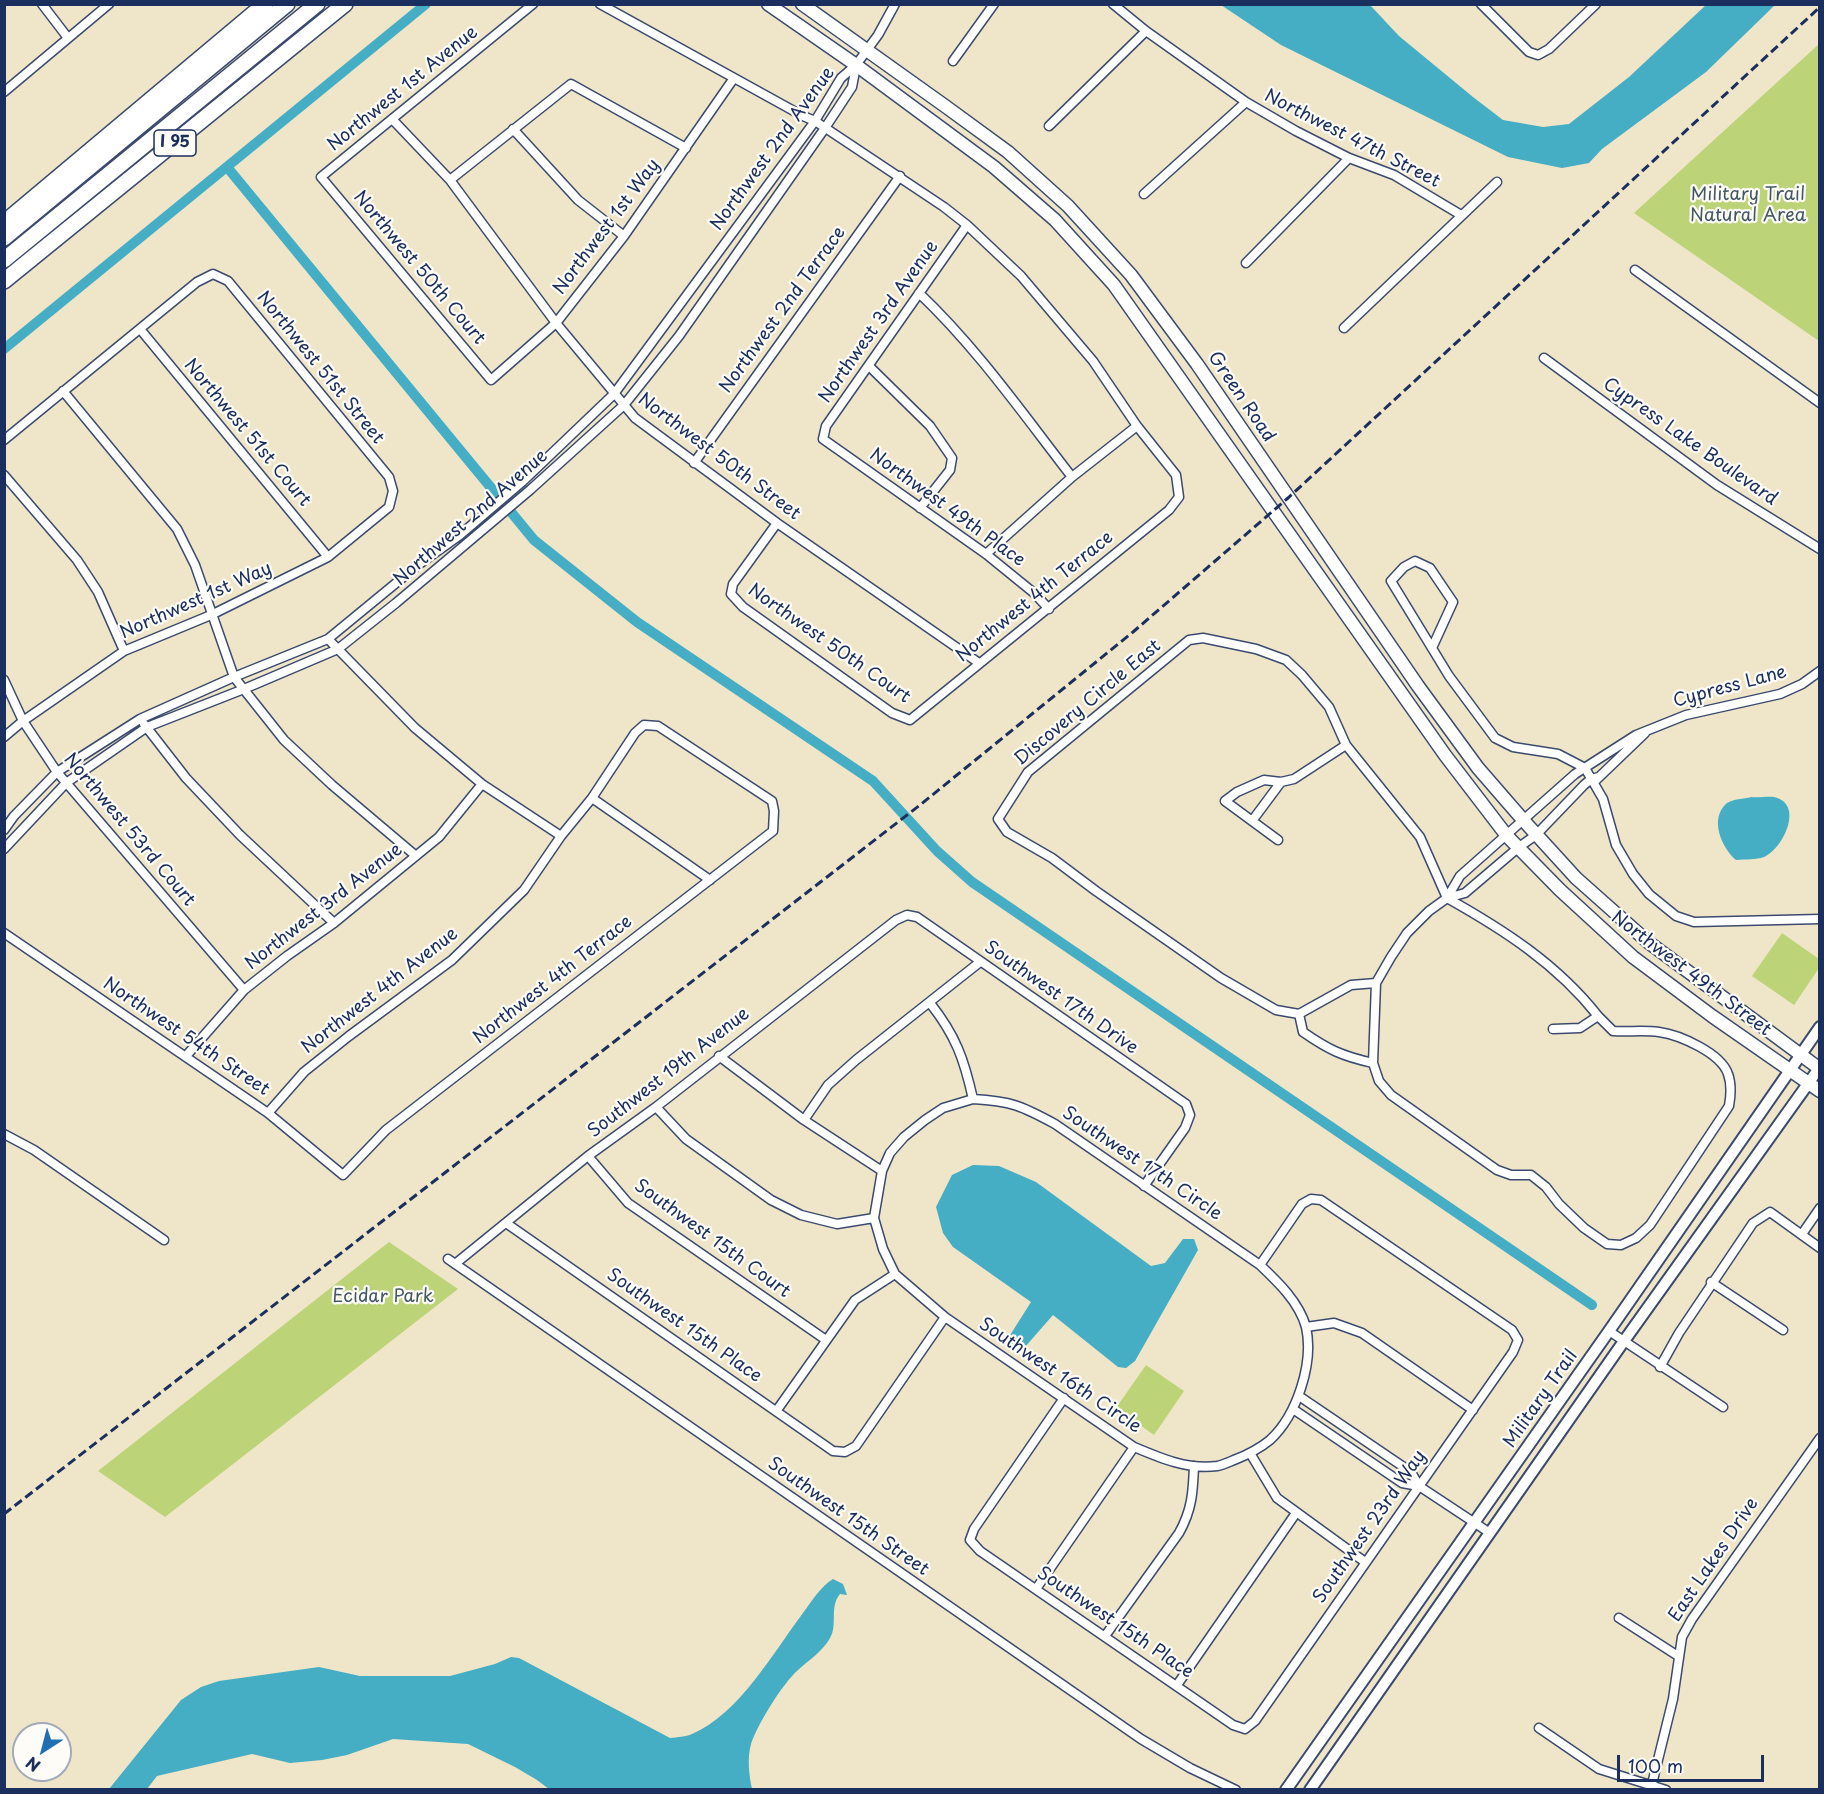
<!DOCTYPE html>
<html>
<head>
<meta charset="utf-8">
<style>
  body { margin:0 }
  #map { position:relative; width:1824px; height:1794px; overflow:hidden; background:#efe5c8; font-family:"Playpen Sans",sans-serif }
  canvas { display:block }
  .frame { position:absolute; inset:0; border:6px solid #1b2f5e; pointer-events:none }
  .north { position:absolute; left:12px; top:1722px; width:60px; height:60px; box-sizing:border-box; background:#fdfcf7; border:2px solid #a3aaba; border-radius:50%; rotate:216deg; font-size:16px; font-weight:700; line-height:24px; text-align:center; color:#1b2f5e }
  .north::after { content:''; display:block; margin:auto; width:21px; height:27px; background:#1f6fb2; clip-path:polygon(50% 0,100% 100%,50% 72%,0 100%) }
  .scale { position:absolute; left:1617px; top:1755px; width:147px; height:27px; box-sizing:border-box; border:3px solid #1b2f5e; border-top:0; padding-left:8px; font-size:18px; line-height:21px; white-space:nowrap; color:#1b2f5e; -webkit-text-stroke:4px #fdfcf7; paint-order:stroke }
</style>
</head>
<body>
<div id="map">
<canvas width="1824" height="1794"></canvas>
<div class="frame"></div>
<div class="north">N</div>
<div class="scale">100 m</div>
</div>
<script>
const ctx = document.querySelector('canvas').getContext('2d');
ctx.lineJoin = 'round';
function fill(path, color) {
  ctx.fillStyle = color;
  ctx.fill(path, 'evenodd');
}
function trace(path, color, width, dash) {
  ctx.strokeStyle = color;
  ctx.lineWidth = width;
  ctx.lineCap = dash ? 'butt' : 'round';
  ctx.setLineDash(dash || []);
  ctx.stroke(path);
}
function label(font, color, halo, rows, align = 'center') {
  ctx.font = font + ' "Playpen Sans",sans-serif';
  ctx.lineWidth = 4.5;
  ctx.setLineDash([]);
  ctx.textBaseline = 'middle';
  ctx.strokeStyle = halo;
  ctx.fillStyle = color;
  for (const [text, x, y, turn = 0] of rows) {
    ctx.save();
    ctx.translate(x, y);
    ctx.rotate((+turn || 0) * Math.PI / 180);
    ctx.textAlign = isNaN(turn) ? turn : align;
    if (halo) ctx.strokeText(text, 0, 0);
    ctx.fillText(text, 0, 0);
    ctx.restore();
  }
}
fill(new Path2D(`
  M 1819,44 L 1819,341 L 1634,213 Z
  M 1782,933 L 1819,959 L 1819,968 L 1794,1005 L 1752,976 Z
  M 389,1242 L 458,1289 L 165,1517 L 98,1471 Z
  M 1146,1365 L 1184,1391 L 1154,1435 L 1116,1408 Z`), '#bcd377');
fill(new Path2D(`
  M 1221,5 L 1370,5 L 1399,36 L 1473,97 L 1503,120 L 1543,127 L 1569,124 L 1629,77 L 1706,5 L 1775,5 L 1706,72 L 1602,149 L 1589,163 L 1562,168 L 1508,157 L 1281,45 Z
  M 1751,797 C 1759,798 1767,796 1774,797 C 1805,804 1783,849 1764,857 C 1756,860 1745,859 1736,860 C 1721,847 1709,818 1727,803 C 1733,799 1744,799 1751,797 Z
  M 973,1165 L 999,1166 L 1036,1182 L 1151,1266 L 1165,1263 L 1183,1239 L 1194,1239 L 1198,1250 L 1135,1361 L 1126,1368 L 1118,1367 L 1053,1315 L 1025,1347 L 1019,1349 L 1007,1340 L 1031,1302 L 953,1247 L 943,1233 L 936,1207 L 952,1175 Z
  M 833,1579 L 843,1584 L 847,1595 L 840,1594 C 829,1607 838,1625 830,1638 C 823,1651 809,1660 798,1670 C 783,1683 757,1725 751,1744 C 747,1758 749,1775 752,1789 L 549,1789 L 537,1780 L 515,1767 L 468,1744 L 393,1739 L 347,1755 L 322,1760 L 290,1763 L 252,1754 L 157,1776 L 147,1789 L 109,1789 L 181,1700 L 201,1687 L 219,1681 L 319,1667 L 360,1676 L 450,1676 L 495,1664 L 511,1657 L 519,1658 L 670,1738 C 677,1737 686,1737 692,1734 C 739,1714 773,1653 803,1613 C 811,1602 821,1586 833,1579 Z`), '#45adc4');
trace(new Path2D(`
  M 227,167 L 534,540 L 637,622 L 873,781 L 937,851 L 972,882 L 1592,1305
  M 4,349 L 426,4`), '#45adc4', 10);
const minor = new Path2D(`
  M 42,4 L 68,38
  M 533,4 L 321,177 L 491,380 L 556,323 L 624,236 L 734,78
  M 600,4 L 803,116 L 815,121 L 944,207 L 967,225 L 1021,276 L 1093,361 L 1137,426 L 1176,475 L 1179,497 L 1169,510 L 910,720 L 892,713 L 743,607 L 731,594 L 733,584 L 777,523
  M 1113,4 L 1146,31 L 1246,102 L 1296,131 L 1349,158 L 1394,175 L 1461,215
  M 1481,4 L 1529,52 L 1538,55 L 1549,49 L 1596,4
  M 953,61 L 994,4
  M 4,92 L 109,4
  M 392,119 L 450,180 L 556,323 L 635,418 L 777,523 L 979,663
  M 1049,126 L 1146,31
  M 513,129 L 578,200 L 624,236
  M 450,180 L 571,84 L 686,148
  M 1144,194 L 1246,102
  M 967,225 L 826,426 L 823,439 L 986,554 L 1034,593 L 1049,609
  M 1246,263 L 1349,158
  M 1635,270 L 1820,403
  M 919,293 C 977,348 1023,414 1072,477
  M 1344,328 L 1497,182
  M 140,329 L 328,557
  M 1544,358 L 1717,485 L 1820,549
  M 869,366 L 930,426 L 952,458 L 950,470 L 920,508
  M 63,391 L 177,529 L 195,565 L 234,677 L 284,740 L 332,785 L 416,856
  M 4,440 L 197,282 L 213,274 L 228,281 L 389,477 L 393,491 L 389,507 L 328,557 L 211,615 L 124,651 L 23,721 L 4,737
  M 694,463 L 900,176
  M 4,475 L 77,560 L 98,592 L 124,651
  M 986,554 L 1072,477 L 1137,426
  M 328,639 L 415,728 L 482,784 L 561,836
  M 1432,648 L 1453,602 L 1430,568 L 1415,561 L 1404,567 L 1391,581 L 1449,676 L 1495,738 L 1513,747 L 1558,754 L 1585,768 L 1603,799 L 1616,845 L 1633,874 L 1649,894 L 1676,916 L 1694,922 L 1820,919
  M 4,680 L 23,721 L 57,772 L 244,990
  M 144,724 L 186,778 L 240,835 L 334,923
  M 1596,780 L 1645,733
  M 592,798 L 710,880
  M 1252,821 L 1281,782
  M 4,830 L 14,816 L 57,772 L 140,719 L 234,677 L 328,639 L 418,565 L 460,535 L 522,482 L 614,394 L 815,121 L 841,78 L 856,65 L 878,35 L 895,4
  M 1278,840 L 1225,801 L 1237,792 L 1264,780 L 1281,782 L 1294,779 L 1346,745
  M 4,849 L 66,783 L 147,727 L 244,689 L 338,649 L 396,603 L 530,490 L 624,405 L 679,336 L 825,128 L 852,87 L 856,66
  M 1447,898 L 1460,876 L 1575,774 L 1636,735 L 1686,715 L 1780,694 L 1802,684 L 1820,671
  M 1447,898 C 1504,930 1557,964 1598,1016
  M 4,933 L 268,1113 L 343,1175 L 386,1130 L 773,831 L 774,811 L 772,801 L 658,726 L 644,725 L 635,733 L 592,798 L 561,836 L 524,890 L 452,960 L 349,1036 L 304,1072 L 268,1113
  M 1376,983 L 1351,985 L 1299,1014 L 1276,1010 L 1221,978 L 1096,891 L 1052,858 L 1007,832 L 998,819 L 1028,772 L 1189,640 L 1203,638 L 1256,649 L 1286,660 L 1302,675 L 1329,707 L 1346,745 L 1420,837 L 1447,898
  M 930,1003 C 956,1036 964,1059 973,1099
  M 1299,1014 L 1303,1032 C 1329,1050 1342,1056 1373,1063
  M 1553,1029 L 1580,1028 L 1598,1016 L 1613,1031 C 1628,1032 1644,1030 1659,1032 C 1680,1035 1721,1053 1728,1074 C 1732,1085 1731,1095 1729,1106 L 1650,1225 L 1636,1238 L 1621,1245 L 1607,1244 L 1584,1228 L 1559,1204 L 1546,1187 L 1531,1175 L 1511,1175 L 1497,1170 L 1391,1095 L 1379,1081 L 1373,1063 L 1376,983 L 1391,957 L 1407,933 L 1429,911 L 1447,898 L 1465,893 L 1519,847 L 1536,835 L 1584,785 L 1591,779 L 1599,777
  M 186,1056 L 244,990 L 287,956 L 334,923 L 439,837 L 482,784
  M 719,1056 L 804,1120 L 882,1171
  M 973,1099 C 1011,1101 1022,1106 1055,1124 L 1260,1265 C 1278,1282 1299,1302 1306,1327 C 1314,1363 1297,1415 1270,1440 C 1259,1449 1247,1455 1234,1460 C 1229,1462 1223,1465 1217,1466 C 1188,1470 1160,1458 1134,1447 L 945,1317 L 895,1274 L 883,1249 L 874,1218 L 882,1171 L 890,1153 L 904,1137 L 925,1120 L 943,1108 Z
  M 656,1107 L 686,1139 L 771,1200 L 801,1215 L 837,1224 L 874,1218
  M 804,1120 L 828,1085 L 856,1060 L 980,962
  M 4,1134 L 34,1150 L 164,1240
  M 588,1156 L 628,1203 L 826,1340
  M 506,1223 L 833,1451 L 845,1452 L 856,1446 L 945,1317
  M 1802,1234 L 1820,1208
  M 448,1259 L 1141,1739 L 1190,1768 L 1236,1790
  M 455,1264 L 588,1156 L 656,1107 L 896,920 L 907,915 L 917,917 L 1186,1104 L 1190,1115 L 1185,1128 L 1144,1186
  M 1711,1282 L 1783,1330
  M 1306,1327 L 1334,1323 L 1362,1333 L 1473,1410
  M 1609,1331 L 1723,1407
  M 1660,1367 L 1679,1333 L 1753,1223 L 1770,1212 L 1820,1248
  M 1299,1396 L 1411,1472 L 1419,1486
  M 1064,1398 L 974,1529 L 970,1540 L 980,1551 L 1233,1725 L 1245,1729 L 1255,1721 L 1513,1352 L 1518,1340 L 1512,1330 L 1321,1200 L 1311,1199 L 1302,1204 L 1260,1265
  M 1293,1409 L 1402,1483 L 1419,1486 L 1490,1533
  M 777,1410 L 855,1300 L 895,1274
  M 1250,1453 L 1277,1498 L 1365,1562
  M 1036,1589 L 1134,1447
  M 1619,1618 L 1678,1656
  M 1105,1636 L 1179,1533 C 1192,1510 1193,1492 1194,1466
  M 1177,1685 L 1296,1513
  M 1539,1728 L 1599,1769 L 1666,1790
  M 1652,1784 L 1673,1699 L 1682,1637 L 1692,1619 L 1820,1438`);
const tertiary = new Path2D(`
  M 1286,1790 L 1609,1331 L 1820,1027
  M 1310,1790 L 1624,1341 L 1820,1067`);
const secondary = new Path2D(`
  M 768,4 L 856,65 L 994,167 L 1055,220 L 1114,285 L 1445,755 L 1507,836 L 1560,890 L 1633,957 L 1712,1016 L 1820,1091
  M 802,4 L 945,106 L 1008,152 L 1068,206 L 1131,275 L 1197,364 L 1418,686 L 1478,768 L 1524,821 L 1576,878 L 1648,942 L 1820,1069`);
const motorway = new Path2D(`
  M 4,223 L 265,4
  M 4,238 L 287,4
  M 4,260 L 317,4
  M 4,281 L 345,4`);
trace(minor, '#3b4a6e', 11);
trace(tertiary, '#3b4a6e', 14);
trace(secondary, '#3b4a6e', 15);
trace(motorway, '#3b4a6e', 18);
trace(minor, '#fff', 8);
trace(tertiary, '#fff', 10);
trace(secondary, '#fff', 12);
trace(motorway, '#fff', 15);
trace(new Path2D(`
  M 4,1514 L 920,805 L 1133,632 L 1288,498 L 1820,7`), '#1b2f5e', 3, [9, 4.5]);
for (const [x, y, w] of [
  [175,143,42]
]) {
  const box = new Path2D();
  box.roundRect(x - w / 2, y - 13, w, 26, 4.5);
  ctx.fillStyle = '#fdfcf7';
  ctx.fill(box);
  trace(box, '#1b2f5e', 1.5);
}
label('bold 16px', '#1b2f5e', null, [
  ["I 95",175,143]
]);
label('18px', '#1b2f5e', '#fdfcf7', [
  ["Northwest 1st Avenue",403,89,-39],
  ["Northwest 47th Street",1352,139,27],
  ["Northwest 2nd Avenue",773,149,-54],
  ["Northwest 1st Way",607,227,-53],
  ["Northwest 50th Court",419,268,50],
  ["Northwest 2nd Terrace",783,310,-54],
  ["Northwest 3rd Avenue",879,322,-55],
  ["Northwest 51st Street",320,368,51],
  ["Green Road",1241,397,56],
  ["Northwest 51st Court",247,433,50],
  ["Cypress Lake Boulevard",1690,442,35],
  ["Northwest 50th Street",719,457,37],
  ["Northwest 49th Place",947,508,36],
  ["Northwest 2nd Avenue",471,518,-41],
  ["Northwest 4th Terrace",1035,597,-39],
  ["Northwest 1st Way",196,601,-24],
  ["Northwest 50th Court",829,644,35],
  ["Cypress Lane",1730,687,-15],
  ["Discovery Circle East",1088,703,-40],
  ["Northwest 53rd Court",129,830,50],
  ["Northwest 3rd Avenue",324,907,-38],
  ["Northwest 49th Street",1691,974,37],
  ["Northwest 4th Terrace",553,980,-38],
  ["Northwest 4th Avenue",380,991,-38],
  ["Southwest 17th Drive",1061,998,35],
  ["Northwest 54th Street",186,1037,34],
  ["Southwest 19th Avenue",669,1073,-38],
  ["Southwest 17th Circle",1142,1164,34],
  ["Southwest 15th Court",712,1239,36],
  ["Southwest 15th Place",684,1326,35],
  ["Southwest 16th Circle",1060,1376,34],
  ["Military Trail",1541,1399,-55],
  ["Southwest 15th Street",848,1517,35],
  ["Southwest 23rd Way",1370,1527,-55],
  ["East Lakes Drive",1714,1560,-56],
  ["Southwest 15th Place",1115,1623,34]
]);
label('18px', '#435864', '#fdfcf7', [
  ["Military Trail",1748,195],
  ["Natural Area",1748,216],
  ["Ecidar Park",383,1297]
]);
</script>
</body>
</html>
